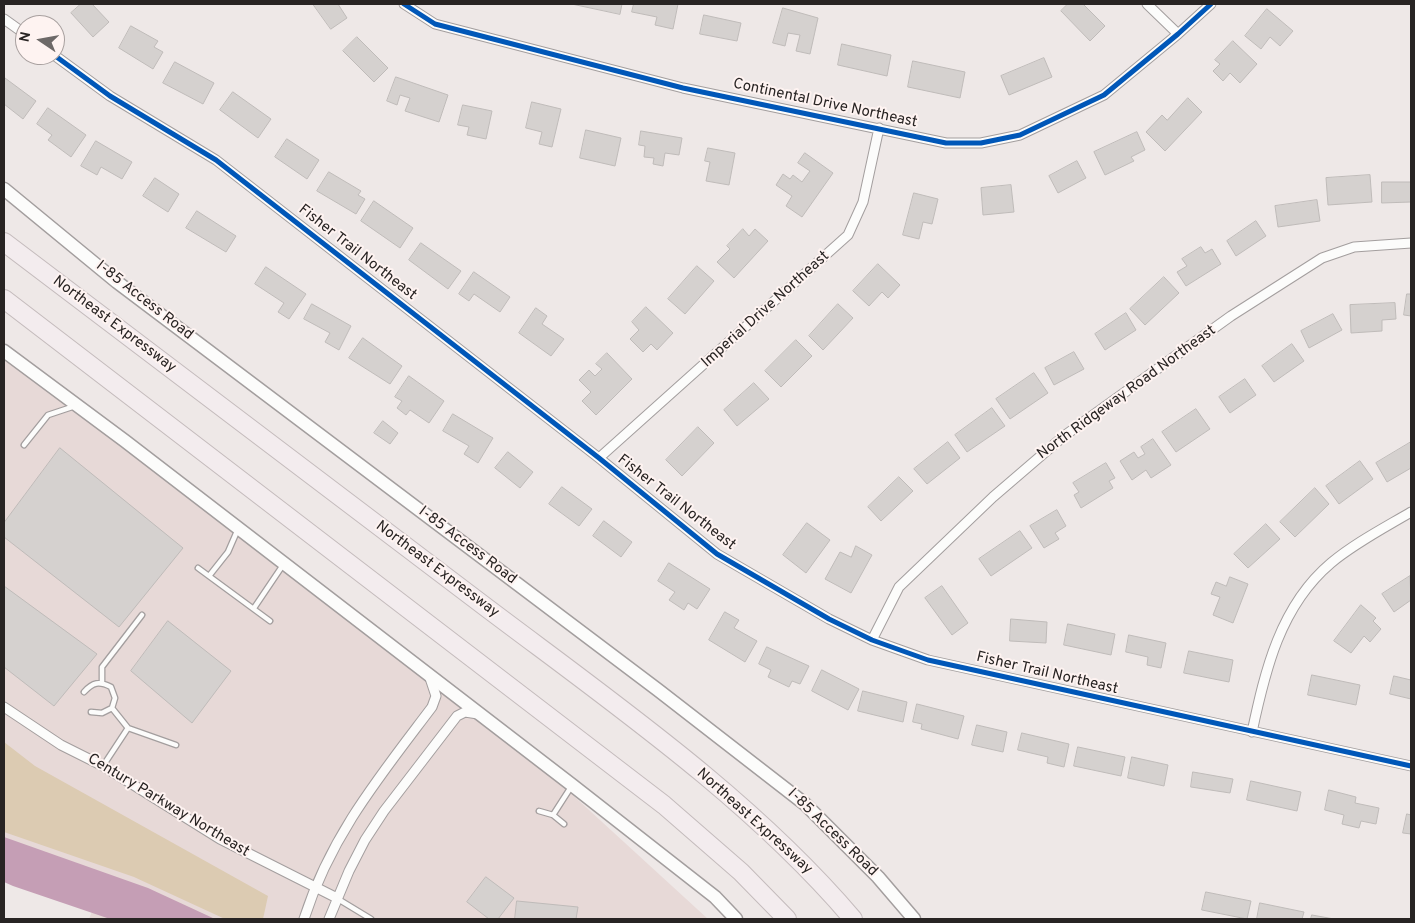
<!DOCTYPE html>
<html>
<head>
<meta charset="utf-8">
<style>
  body { margin:0 }
  #map { position:relative; width:1415px; height:923px; overflow:hidden; background:#eee8e7; font-family:Overpass,sans-serif }
  canvas { display:block }
  .frame { position:absolute; inset:0; border:5px solid #282423; pointer-events:none }
  .north { position:absolute; left:15px; top:15px; width:50px; height:50px; box-sizing:border-box; background:#fef3f1; border:1px solid #a8a09f; border-radius:50%; rotate:282deg; font-size:14px; font-weight:700; line-height:20px; text-align:center; color:#282423 }
  .north::after { content:''; display:block; margin:auto; width:18px; height:22px; background:#6d6968; clip-path:polygon(50% 0,100% 100%,50% 72%,0 100%) }
</style>
</head>
<body>
<div id="map">
<canvas width="1415" height="923"></canvas>
<div class="frame"></div>
<div class="north">N</div>
</div>
<script>
const ctx = document.querySelector('canvas').getContext('2d');
ctx.lineJoin = 'round';
function fill(path, color) {
  ctx.fillStyle = color;
  ctx.fill(path, 'evenodd');
}
function trace(path, color, width, dash) {
  ctx.strokeStyle = color;
  ctx.lineWidth = width;
  ctx.lineCap = dash ? 'butt' : 'round';
  ctx.setLineDash(dash || []);
  ctx.stroke(path);
}
function label(font, color, halo, rows, align = 'center') {
  ctx.font = font + ' Overpass,sans-serif';
  ctx.lineWidth = 4;
  ctx.setLineDash([]);
  ctx.textBaseline = 'middle';
  ctx.strokeStyle = halo;
  ctx.fillStyle = color;
  for (const [text, x, y, turn = 0] of rows) {
    ctx.save();
    ctx.translate(x, y);
    ctx.rotate((+turn || 0) * Math.PI / 180);
    ctx.textAlign = isNaN(turn) ? turn : align;
    if (halo) ctx.strokeText(text, 0, 0);
    ctx.fillText(text, 0, 0);
    ctx.restore();
  }
}
fill(new Path2D(`
  M 4,355 L 118,437 L 446,679 L 708,919 L 89,919 L 93,909 L 4,865 Z`), '#e7d9d7');
fill(new Path2D(`
  M 4,742 L 35,766 L 268,896 L 263,919 L 225,919 L 134,877 L 4,832 Z`), '#dccbb2');
fill(new Path2D(`
  M 4,837 L 148,888 L 215,919 L 110,919 L 13,886 L 4,882 Z`), '#c59eb5');
const building = new Path2D(`
  M 81,4 L 92,4 L 109,22 L 93,37 L 71,13 Z
  M 313,4 L 338,4 L 347,18 L 331,29 Z
  M 572,4 L 622,4 L 620,14 Z
  M 634,4 L 678,4 L 673,29 L 655,25 L 657,17 L 632,12 Z
  M 1068,4 L 1083,4 L 1105,26 L 1090,41 L 1061,11 Z
  M 783,8 L 818,18 L 810,54 L 796,51 L 800,35 L 788,33 L 785,46 L 773,43 Z
  M 1267,9 L 1293,31 L 1280,46 L 1270,37 L 1261,49 L 1245,36 Z
  M 704,15 L 741,23 L 737,41 L 700,34 Z
  M 131,26 L 158,41 L 154,47 L 163,52 L 153,69 L 119,48 Z
  M 357,37 L 388,68 L 374,82 L 343,51 Z
  M 1233,41 L 1257,64 L 1240,83 L 1230,73 L 1223,81 L 1213,71 L 1220,64 L 1215,60 Z
  M 842,44 L 891,55 L 887,76 L 838,65 Z
  M 1044,58 L 1052,77 L 1009,95 L 1001,76 Z
  M 913,61 L 965,72 L 960,98 L 908,87 Z
  M 175,62 L 214,83 L 203,104 L 163,83 Z
  M 396,77 L 448,95 L 439,122 L 405,111 L 410,98 L 400,95 L 397,105 L 387,101 Z
  M 5,78 L 36,101 L 23,119 L 4,104 Z
  M 233,92 L 271,119 L 258,138 L 220,110 Z
  M 1188,98 L 1202,112 L 1165,151 L 1146,132 L 1162,115 L 1167,120 Z
  M 532,102 L 561,109 L 552,147 L 539,144 L 542,132 L 526,128 Z
  M 463,105 L 492,111 L 486,139 L 467,135 L 469,127 L 458,125 Z
  M 48,108 L 86,135 L 71,157 L 48,140 L 52,135 L 37,124 Z
  M 586,130 L 621,138 L 615,166 L 580,158 Z
  M 641,131 L 682,138 L 679,155 L 665,153 L 663,166 L 653,164 L 654,158 L 644,157 L 645,146 L 639,145 Z
  M 1137,132 L 1145,150 L 1131,157 L 1134,161 L 1105,175 L 1094,152 Z
  M 287,139 L 319,160 L 307,179 L 275,157 Z
  M 96,141 L 132,162 L 122,179 L 101,167 L 97,175 L 81,166 Z
  M 708,148 L 735,153 L 729,185 L 706,181 L 710,162 L 705,161 Z
  M 805,153 L 833,173 L 802,217 L 786,206 L 792,196 L 776,185 L 783,174 L 790,179 L 793,175 L 802,182 L 810,171 L 798,163 Z
  M 1077,161 L 1086,178 L 1058,193 L 1049,176 Z
  M 329,172 L 361,191 L 358,195 L 365,199 L 356,214 L 317,191 Z
  M 1370,175 L 1372,202 L 1328,205 L 1326,178 Z
  M 155,178 L 179,194 L 168,212 L 143,196 Z
  M 1382,182 L 1411,182 L 1411,202 L 1382,203 Z
  M 1011,185 L 1014,212 L 983,215 L 981,188 Z
  M 914,193 L 938,199 L 932,224 L 923,222 L 919,239 L 903,235 Z
  M 1317,200 L 1320,221 L 1278,227 L 1275,206 Z
  M 374,201 L 413,228 L 400,248 L 361,221 Z
  M 197,211 L 236,236 L 226,252 L 186,228 Z
  M 1256,221 L 1266,236 L 1236,256 L 1227,241 Z
  M 743,229 L 749,236 L 755,229 L 768,241 L 734,278 L 717,262 L 730,249 L 727,246 Z
  M 421,243 L 461,271 L 448,289 L 409,260 Z
  M 1201,247 L 1205,253 L 1212,249 L 1221,264 L 1186,286 L 1177,272 L 1187,266 L 1182,259 Z
  M 878,264 L 900,285 L 888,298 L 882,292 L 869,306 L 853,291 Z
  M 697,266 L 714,281 L 685,314 L 668,299 Z
  M 266,267 L 306,294 L 289,319 L 278,312 L 284,303 L 255,284 Z
  M 474,272 L 510,297 L 500,312 L 474,294 L 469,301 L 459,294 Z
  M 1164,277 L 1179,293 L 1145,325 L 1130,309 Z
  M 1407,294 L 1411,294 L 1411,316 L 1404,315 Z
  M 1395,303 L 1396,319 L 1382,320 L 1382,331 L 1351,333 L 1350,305 Z
  M 312,304 L 351,326 L 339,350 L 325,342 L 330,333 L 304,319 Z
  M 838,304 L 853,318 L 823,350 L 809,336 Z
  M 646,307 L 673,333 L 657,350 L 651,344 L 643,352 L 630,339 L 639,330 L 632,322 Z
  M 536,308 L 547,316 L 542,324 L 564,339 L 551,356 L 519,333 Z
  M 1126,313 L 1136,330 L 1105,350 L 1095,334 Z
  M 1333,314 L 1342,330 L 1309,348 L 1301,331 Z
  M 363,338 L 402,366 L 390,384 L 349,358 Z
  M 796,340 L 812,356 L 781,387 L 765,371 Z
  M 1292,344 L 1304,361 L 1274,382 L 1262,366 Z
  M 1074,352 L 1084,369 L 1054,385 L 1045,368 Z
  M 607,353 L 632,379 L 596,415 L 582,401 L 591,392 L 579,380 L 589,370 L 595,376 L 602,369 L 596,364 Z
  M 1034,373 L 1048,393 L 1010,419 L 996,399 Z
  M 409,376 L 444,401 L 429,423 L 410,410 L 406,415 L 397,408 L 402,401 L 395,397 Z
  M 1245,379 L 1256,395 L 1230,413 L 1219,397 Z
  M 754,383 L 769,399 L 737,426 L 724,410 Z
  M 992,408 L 1005,426 L 967,452 L 955,435 Z
  M 1196,409 L 1210,429 L 1176,452 L 1162,432 Z
  M 453,414 L 493,438 L 478,463 L 464,454 L 469,446 L 443,431 Z
  M 383,421 L 398,433 L 390,444 L 374,433 Z
  M 698,427 L 714,443 L 682,476 L 666,460 Z
  M 1153,439 L 1171,465 L 1151,478 L 1146,470 L 1132,480 L 1120,461 L 1134,452 L 1138,458 L 1145,454 L 1141,447 Z
  M 948,442 L 960,458 L 927,484 L 914,469 Z
  M 1411,442 L 1411,468 L 1387,482 L 1376,463 Z
  M 60,448 L 183,548 L 119,627 L 4,537 L 4,523 Z
  M 508,452 L 533,472 L 520,488 L 495,468 Z
  M 1360,461 L 1373,479 L 1339,504 L 1326,486 Z
  M 1106,463 L 1115,478 L 1109,481 L 1113,488 L 1081,508 L 1074,495 L 1079,492 L 1073,483 Z
  M 899,477 L 913,491 L 881,521 L 868,507 Z
  M 562,487 L 592,509 L 579,526 L 549,504 Z
  M 1315,488 L 1329,504 L 1295,537 L 1280,522 Z
  M 1057,510 L 1066,526 L 1055,533 L 1059,539 L 1044,548 L 1030,526 Z
  M 604,521 L 632,542 L 621,557 L 593,536 Z
  M 807,523 L 830,540 L 806,573 L 783,555 Z
  M 1266,524 L 1280,539 L 1248,568 L 1234,554 Z
  M 1020,531 L 1032,548 L 991,576 L 979,559 Z
  M 856,546 L 872,555 L 851,593 L 825,579 L 840,552 L 851,557 Z
  M 669,563 L 710,589 L 697,609 L 688,603 L 684,610 L 669,600 L 675,592 L 658,581 Z
  M 1410,576 L 1411,600 L 1394,612 L 1382,594 Z
  M 1230,577 L 1248,584 L 1233,623 L 1213,615 L 1220,597 L 1211,594 L 1216,582 L 1226,586 Z
  M 4,586 L 97,654 L 54,706 L 4,667 Z
  M 942,586 L 968,623 L 952,635 L 925,598 Z
  M 1361,605 L 1376,618 L 1373,621 L 1381,629 L 1370,642 L 1364,636 L 1351,653 L 1334,641 Z
  M 725,612 L 739,620 L 734,628 L 757,641 L 745,662 L 709,640 Z
  M 1011,619 L 1047,622 L 1046,643 L 1010,641 Z
  M 168,621 L 231,671 L 192,723 L 131,671 Z
  M 1068,624 L 1115,634 L 1111,655 L 1064,645 Z
  M 1129,635 L 1166,643 L 1161,668 L 1147,665 L 1148,657 L 1126,652 Z
  M 767,647 L 809,666 L 800,684 L 792,681 L 789,687 L 768,677 L 771,670 L 759,664 Z
  M 1189,651 L 1233,660 L 1229,682 L 1184,673 Z
  M 822,670 L 859,689 L 848,710 L 812,691 Z
  M 1312,675 L 1360,685 L 1356,705 L 1308,695 Z
  M 1394,676 L 1411,680 L 1411,699 L 1390,694 Z
  M 863,691 L 907,702 L 903,722 L 858,711 Z
  M 917,704 L 964,716 L 958,739 L 921,729 L 922,724 L 913,722 Z
  M 977,725 L 1007,732 L 1003,752 L 972,745 Z
  M 1022,733 L 1069,744 L 1064,767 L 1047,763 L 1048,757 L 1018,750 Z
  M 1078,747 L 1125,757 L 1121,776 L 1074,766 Z
  M 1132,757 L 1168,765 L 1164,786 L 1128,778 Z
  M 1193,772 L 1233,779 L 1230,793 L 1191,787 Z
  M 1251,781 L 1301,792 L 1297,811 L 1247,800 Z
  M 1329,790 L 1356,797 L 1355,803 L 1379,808 L 1376,824 L 1361,821 L 1359,828 L 1342,824 L 1344,815 L 1325,810 Z
  M 1407,814 L 1411,815 L 1411,834 L 1403,833 Z
  M 486,877 L 514,898 L 498,919 L 489,919 L 467,902 Z
  M 1206,892 L 1251,901 L 1247,919 L 1202,910 Z
  M 517,901 L 578,907 L 576,919 L 515,919 Z
  M 1260,903 L 1304,912 L 1302,919 L 1257,919 Z
  M 1312,915 L 1334,919 L 1311,919 Z`);
fill(building, '#d5d1cf');
trace(building, '#bfbbb9', 1);
const lane = new Path2D(`
  M 24,445 L 48,415 L 75,406
  M 198,568 L 270,621
  M 209,576 L 228,552 L 238,529
  M 254,608 L 283,565
  M 102,682 L 102,667 L 142,615
  M 84,692 C 93,682 99,681 111,687 L 115,698 L 112,708 L 102,713 L 91,712
  M 128,728 L 176,745
  M 103,766 L 128,728 L 112,708
  M 539,811 L 553,815 L 564,824
  M 553,815 L 571,787
  M 338,899 L 371,919`);
const street = new Path2D(`
  M 404,4 L 435,24 L 683,88 L 946,143 L 981,143 L 1020,135 L 1104,95 L 1178,34 L 1211,4
  M 1147,4 L 1178,34
  M 4,19 L 25,34
  M 54,55 L 110,96 L 216,160 L 599,458 L 717,554 L 829,619 L 872,640 L 928,660 L 1411,766
  M 599,458 L 848,235 L 863,202 L 879,128
  M 872,640 L 899,587 L 993,497 L 1064,436 L 1231,316 L 1322,258 L 1354,247 L 1411,243
  M 4,707 L 61,745 L 103,766 L 220,839 L 337,898
  M 1252,732 C 1265,671 1280,606 1331,563 C 1355,543 1384,528 1411,512
  M 304,919 C 331,835 380,776 432,707 L 436,696 L 430,678
  M 329,919 L 349,871 L 365,840 L 384,811 L 457,716 L 465,712 L 478,714`);
const secondary = new Path2D(`
  M 4,189 L 117,282 L 658,690 L 805,804 L 878,877 L 914,919
  M 4,351 L 125,441 L 572,785 L 715,897 L 736,919`);
const highway = new Path2D(`
  M 4,242 C 165,364 326,486 487,608 C 613,703 751,799 853,919
  M 4,299 L 664,805 L 741,872 L 787,919`);
trace(lane, '#a39e9e', 7);
trace(street, '#a39e9e', 11);
trace(secondary, '#a39e9e', 15);
trace(highway, '#c4bbbc', 20);
trace(lane, '#fcfcfb', 4.5);
trace(street, '#fcfcfb', 9);
trace(secondary, '#fcfcfb', 12);
trace(highway, '#f3ecee', 18);
trace(new Path2D(`
  M 404,4 L 435,24 L 683,88 L 946,143 L 981,143 L 1020,135 L 1104,95 L 1178,34 L 1211,4
  M 54,55 L 110,96 L 216,160 L 599,458 L 717,554 L 829,619 L 872,640 L 928,660 L 1411,766`), '#0057b8', 5);
label('15px', '#282423', '#fef3f1', [
  ["Continental Drive Northeast",825,104,12],
  ["Fisher Trail Northeast",357,253,38],
  ["I-85 Access Road",144,301,38],
  ["Imperial Drive Northeast",766,310,-42],
  ["Northeast Expressway",114,325,37],
  ["North Ridgeway Road Northeast",1127,393,-36],
  ["Fisher Trail Northeast",676,503,38],
  ["I-85 Access Road",467,546,37],
  ["Northeast Expressway",437,570,37],
  ["Fisher Trail Northeast",1047,674,13],
  ["Century Parkway Northeast",168,806,31],
  ["Northeast Expressway",754,822,42],
  ["I-85 Access Road",832,833,44]
]);
</script>
</body>
</html>
